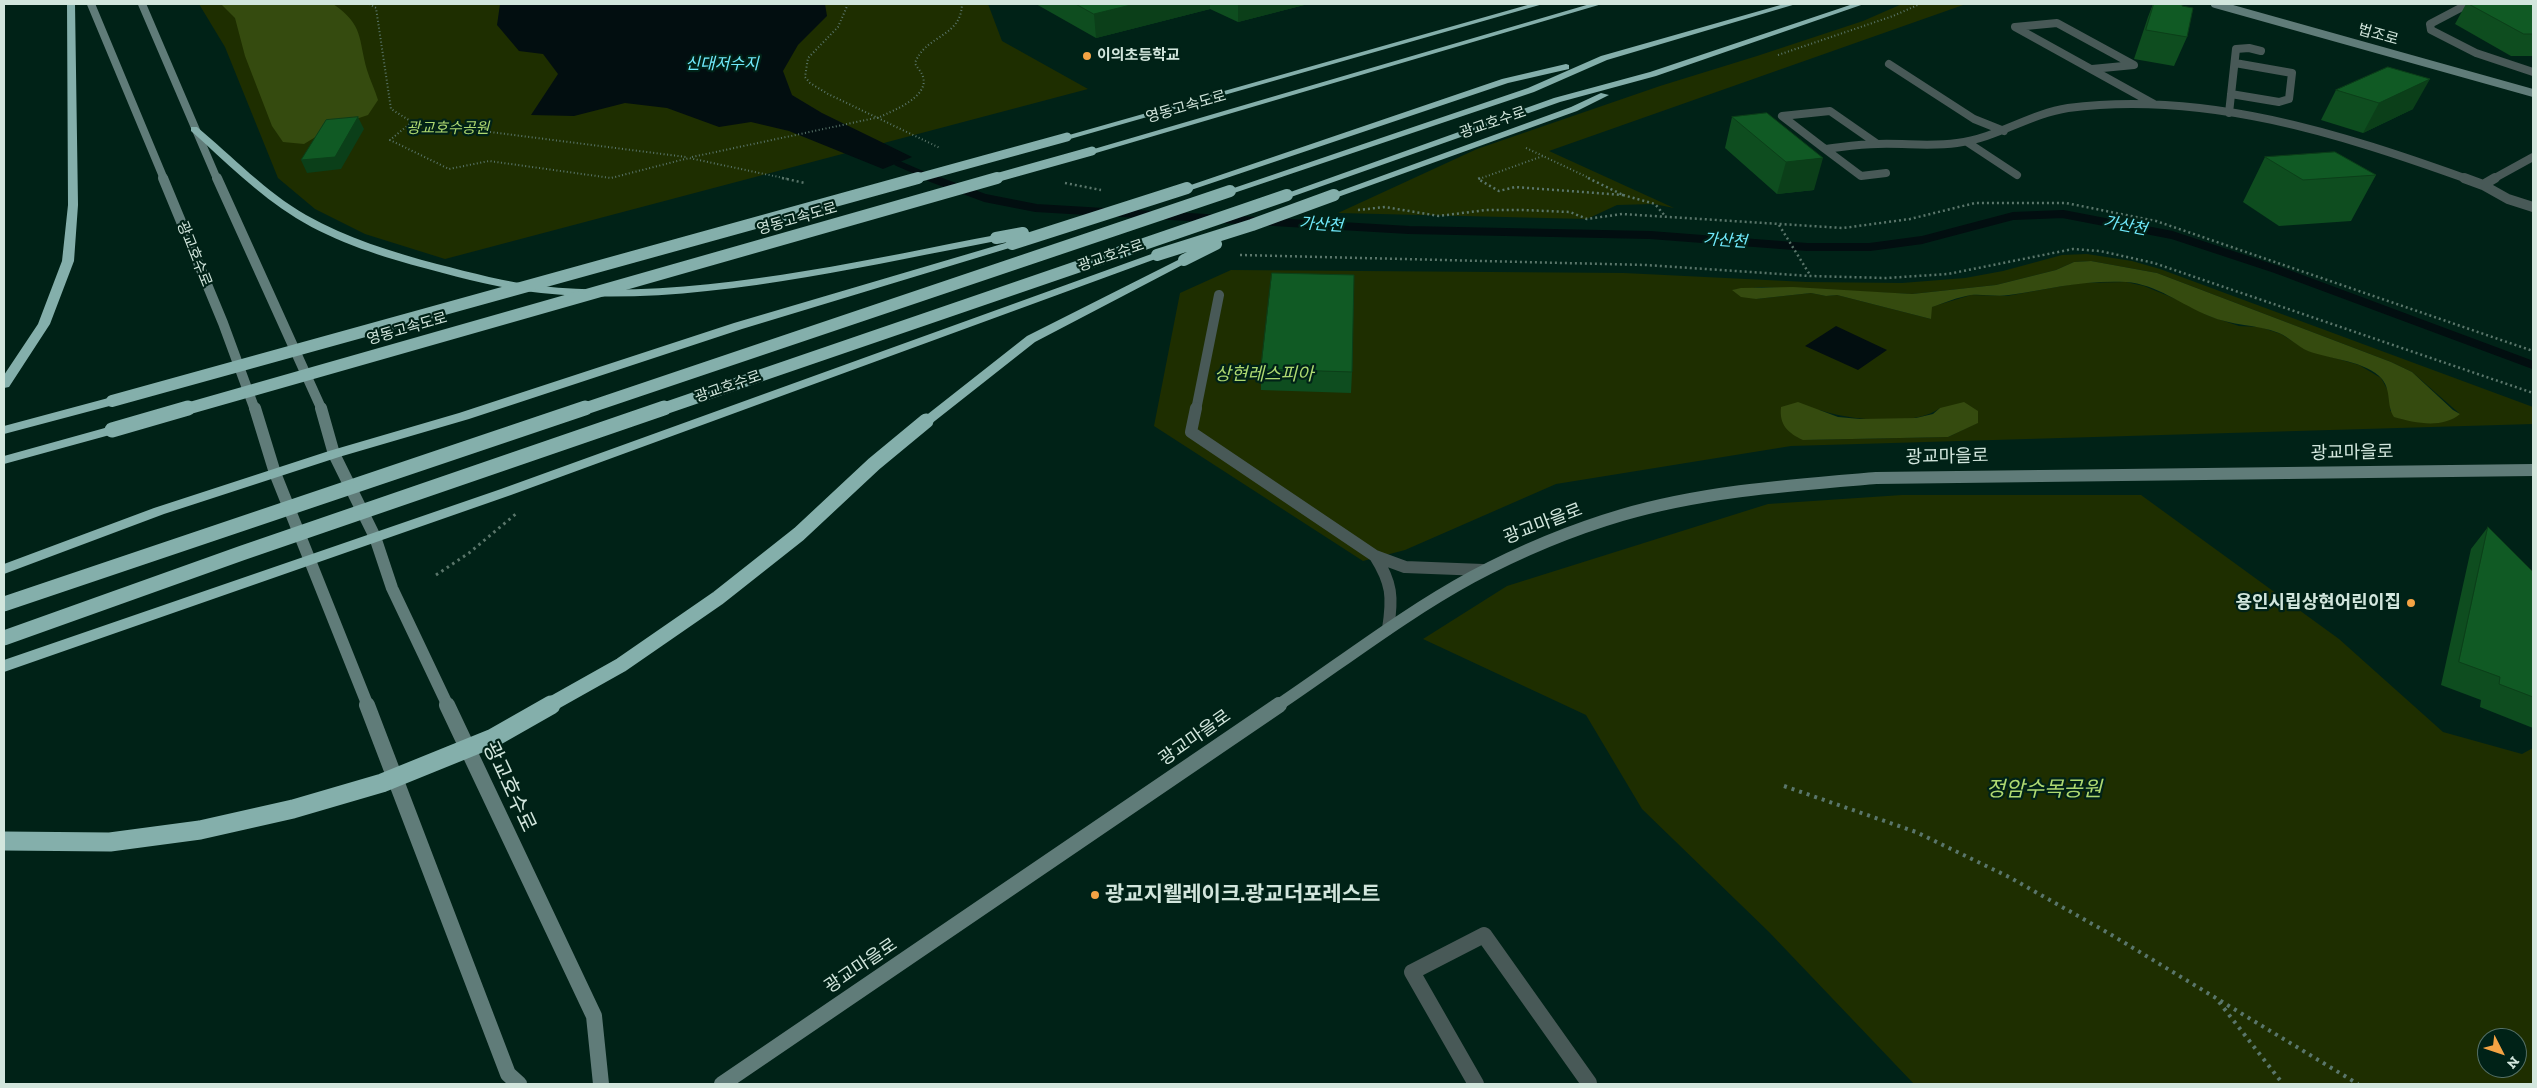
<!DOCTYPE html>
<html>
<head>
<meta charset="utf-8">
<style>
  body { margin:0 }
  #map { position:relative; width:2537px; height:1088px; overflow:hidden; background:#002217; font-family:"Zilla Slab",serif }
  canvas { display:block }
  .frame { position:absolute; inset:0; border:5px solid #d2e6dd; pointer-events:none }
  .north { position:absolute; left:2477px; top:1028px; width:50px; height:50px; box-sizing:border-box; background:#002217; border:1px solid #547066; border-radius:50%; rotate:131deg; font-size:14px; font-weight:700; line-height:20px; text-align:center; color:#d2e6dd }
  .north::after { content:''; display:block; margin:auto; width:18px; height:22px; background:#f4a344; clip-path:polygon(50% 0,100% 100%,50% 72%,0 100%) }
</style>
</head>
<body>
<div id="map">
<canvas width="2537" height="1088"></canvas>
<div class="frame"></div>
<div class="north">N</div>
</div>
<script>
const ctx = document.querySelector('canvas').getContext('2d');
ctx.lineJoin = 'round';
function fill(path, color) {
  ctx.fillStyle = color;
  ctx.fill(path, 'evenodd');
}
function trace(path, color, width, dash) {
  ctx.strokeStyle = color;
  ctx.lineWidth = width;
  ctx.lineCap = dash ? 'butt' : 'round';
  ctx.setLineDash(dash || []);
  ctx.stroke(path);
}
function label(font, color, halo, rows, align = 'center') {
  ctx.font = font + ' "Zilla Slab","Noto Sans KR",serif';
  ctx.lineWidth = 4.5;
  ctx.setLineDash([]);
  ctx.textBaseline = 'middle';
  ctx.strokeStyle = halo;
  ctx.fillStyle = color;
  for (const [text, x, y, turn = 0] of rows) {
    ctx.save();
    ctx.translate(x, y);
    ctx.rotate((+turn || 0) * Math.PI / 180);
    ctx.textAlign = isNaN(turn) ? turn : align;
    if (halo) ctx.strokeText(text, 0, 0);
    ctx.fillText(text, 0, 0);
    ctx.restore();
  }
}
fill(new Path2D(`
  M 199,4 L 988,4 L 1002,41 L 1088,89 L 445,259 L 365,234 L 315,209 L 278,178 L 225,47 Z
  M 1902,4 L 1966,4 L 1549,151 L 1674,208 L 1654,204 L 1617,205 L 1587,219 L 1338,213 L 1477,149 L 1660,86 L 1757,56 L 1863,21 Z
  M 2087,254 L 2132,261 L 2160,269 L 2533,407 L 2533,424 L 1791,446 L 1556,484 L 1405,550 L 1363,561 L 1154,426 L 1180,293 L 1231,270 L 1624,273 L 1807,282 L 1902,283 L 1965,278 L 2003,271 L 2062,255 ZM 2091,261 L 2157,273 L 2391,362 L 2412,372 L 2460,414 L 2390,411 L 2391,396 L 2381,378 L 2359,365 L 2307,350 L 2281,334 L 2260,327 L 2239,326 L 2209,316 L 2183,302 L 2144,286 L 2126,282 L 2079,283 L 2007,296 L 1971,295 L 1931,307 L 1931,319 L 1837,295 L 1826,296 L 1811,293 L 1756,299 L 1733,290 L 1762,287 L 1912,294 L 1996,285 L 2056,270 L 2074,262 ZM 1940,408 L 1977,423 L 1948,437 L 1803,440 L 1820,410 C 1847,420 1917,427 1940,408 Z
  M 1902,495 L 2141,495 L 2339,639 L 2443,732 L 2522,754 L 2533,748 L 2533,1084 L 1914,1084 L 1769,932 L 1642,809 L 1586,715 L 1423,639 L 1507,586 L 1768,504 ZM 2487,1038 L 2517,1038 L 2517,1068 L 2487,1068 Z`), '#1e2e00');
fill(new Path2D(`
  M 221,4 L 333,4 C 364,25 358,38 367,70 C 370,80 375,90 378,100 L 368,115 L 332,127 L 304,144 L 283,142 L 272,126 L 245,56 L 235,18 Z
  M 2091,261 L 2157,273 L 2391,362 L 2412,372 L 2453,410 L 2460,414 C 2442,429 2415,423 2394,417 C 2386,405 2392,392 2382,379 C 2367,361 2329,359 2308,351 C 2298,347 2289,337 2279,333 C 2256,324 2232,326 2209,316 C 2182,305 2156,284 2126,282 C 2083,280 2050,289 2009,295 C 1997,297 1984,294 1971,295 C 1958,297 1944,303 1932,307 L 1931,319 L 1837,295 L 1826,296 L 1811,293 L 1756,299 L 1741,297 L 1732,290 L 1741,288 L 1793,287 L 1912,294 L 1996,285 L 2056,270 L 2074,262 Z
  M 1798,402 L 1838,417 L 1860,419 L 1916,418 L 1933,414 L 1940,408 L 1964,402 L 1978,411 L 1978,423 L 1948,437 L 1803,440 C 1788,433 1779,425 1781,407 Z`), '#354b0f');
fill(new Path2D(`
  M 500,4 L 825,4 L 827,16 L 798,45 L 783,71 L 792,95 L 822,113 L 912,157 L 883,169 L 789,131 L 751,122 L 719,127 L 667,108 L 625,103 L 574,116 L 531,115 L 558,74 L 543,54 L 519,51 L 497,25 Z
  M 1836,326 L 1887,350 L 1858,370 L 1805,346 Z`), '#020e10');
trace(new Path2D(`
  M 897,163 L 934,179`), '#020e10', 6);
trace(new Path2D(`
  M 931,178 L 985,198 L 1036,208 L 1409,230 L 1650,235 L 1807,247 L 1870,247 L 1922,240 L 2013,216 L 2063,214 L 2172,235 L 2275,269 L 2533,365`), '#020e10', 8);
trace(new Path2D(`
  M 369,4 L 376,8 L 391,109 L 412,122 L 686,157
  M 848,4 L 838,27 L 808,58 L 805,77 L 810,83 L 828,94 L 940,148
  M 1778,55 L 1893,16 L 1920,4
  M 412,122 L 390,140 L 449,169 L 489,161 L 611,178 L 689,158 L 788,179
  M 1526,148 L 1543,156
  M 692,157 L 880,117 C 894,110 929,97 923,77 C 922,72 917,68 915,63 C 926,34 961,38 962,4
  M 1479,179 L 1543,156 L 1591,179`), '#5a766b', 2, [1, 2.5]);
trace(new Path2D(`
  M 782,178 L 805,183
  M 1480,178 L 1478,179 L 1499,191 L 1515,187 L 1623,195
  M 1588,178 L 1623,195
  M 1065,183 L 1101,190
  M 1623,195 L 1655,204 L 1665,216
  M 1358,210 L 1385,207 L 1439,216 L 1486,210 L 1523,210 L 1570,212 L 1587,219 L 1622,214 L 1843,228 L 1910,219 L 1975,203 L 2066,203 L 2156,221 L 2533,351
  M 1779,225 L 1810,275
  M 1240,255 L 1646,265 L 1810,276 L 1886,278 L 1948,274 L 2073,249 L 2100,251 L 2154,263 L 2533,393`), '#5a766b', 2.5, [2, 3]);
trace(new Path2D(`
  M 436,575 L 469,553 L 517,513`), '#5a766b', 3, [2.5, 4]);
trace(new Path2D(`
  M 1784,786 L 1916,832 L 2009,877 L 2110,934 L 2358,1084
  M 2219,1002 L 2283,1084`), '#5a766b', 4, [3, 5]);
trace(new Path2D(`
  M 1889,64 L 1974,119 L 2004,131
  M 2092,69 L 2134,65 L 2057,23 L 2015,27 L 2154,104
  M 2231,94 L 2279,102 L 2289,99 L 2292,73 L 2235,63
  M 2229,113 L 2236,49 L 2249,48 L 2261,51
  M 1967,142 L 2017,175
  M 1825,149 L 1782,116 L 1830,111 L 1876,143
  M 1886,173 L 1861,176 L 1825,149 C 1843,147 1860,144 1878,144 C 1905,143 1930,147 1957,143 C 1997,138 2029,114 2068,108 C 2205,90 2341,134 2467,179
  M 2493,179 L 2533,157`), '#485957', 8);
trace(new Path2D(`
  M 2464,178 L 2483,185
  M 2495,178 L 2483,185 L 2508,199 L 2533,207
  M 1196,410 L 1219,295`), '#485957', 10);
trace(new Path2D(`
  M 1196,408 L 1191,432 L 1375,556 L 1405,567 L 1483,570
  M 1375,556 C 1392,583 1393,597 1388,629`), '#485957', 12);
trace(new Path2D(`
  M 2468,4 L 2430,24 L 2431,30 L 2476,53 L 2533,72`), '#485957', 8);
trace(new Path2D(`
  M 1476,1084 L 1412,972 L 1484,935 L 1589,1083 L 1587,1084`), '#485957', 16);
trace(new Path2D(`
  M 91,4 L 164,179
  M 142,4 L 217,179
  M 2215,4 L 2533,93`), '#607c79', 8);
trace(new Path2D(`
  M 163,178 L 223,323 L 255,410
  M 217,178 L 322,410`), '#607c79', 10);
trace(new Path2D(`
  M 255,408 L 275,473 L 368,706
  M 321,408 L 334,454 L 375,537 L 392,588 L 448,706
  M 1277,706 C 1341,663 1404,614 1472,577 C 1519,552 1571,530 1622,515 C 1704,491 1792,485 1876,478 L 2533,470`), '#607c79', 12);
trace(new Path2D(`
  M 367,705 L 508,1074 L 519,1084
  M 447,705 L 594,1016 L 601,1084
  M 722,1084 L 1279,705`), '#607c79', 16);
fill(new Path2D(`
  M 67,4 L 75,4 L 78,205 L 74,261 L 50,324 L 9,387 L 4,388 L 4,375 L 38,324 L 62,261 L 68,205 Z
  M 1531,4 L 1543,4 L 1070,139 L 1062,137 Z
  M 1590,4 L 1602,4 L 1096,153 L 1087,151 Z
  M 1784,4 L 1796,4 L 1607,60 L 1534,92 L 1234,193 L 1226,193 L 1225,191 L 1528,88 L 1601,56 Z
  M 1853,4 L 1864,4 L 1656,76 L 1560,102 L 1291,197 L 1283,197 L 1282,195 L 1554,98 L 1650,72 Z
  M 1566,64 L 1569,65 L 1569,69 L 1508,83 L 1191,190 L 1183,190 L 1182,188 L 1502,79 Z
  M 1601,93 L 1609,95 L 1577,111 L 1338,197 L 1330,197 L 1329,195 L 1571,107 Z
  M 191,127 L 197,127 C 233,157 266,192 306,215 C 347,238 392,252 437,264 C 472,273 506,282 541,286 C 686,302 854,262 996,235 L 1002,238 L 996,241 C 854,268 686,309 541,293 C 503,289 465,279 428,269 C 383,257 337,243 296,218 C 257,194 225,161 191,131 Z
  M 1012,241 L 1018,244 L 1016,246 L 742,329 L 469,419 L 339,457 L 164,514 L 4,574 L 4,564 L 154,508 L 329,451 L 459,413 L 734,323 Z
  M 1157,252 L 1161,253 L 1161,257 L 511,495 L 4,672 L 4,660 L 501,489 Z
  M 1184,257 L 1190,260 L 1188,262 L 1035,342 L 931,424 L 921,424 L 919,421 L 1027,336 Z
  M 112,397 L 119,401 L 117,404 L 4,434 L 4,426 Z
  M 112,426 L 117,427 L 119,430 L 117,433 L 4,464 L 4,456 Z`), '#84afab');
trace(new Path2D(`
  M 914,179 L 1067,137
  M 992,179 L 1092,151`), '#84afab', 9);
trace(new Path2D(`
  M 996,238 L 1023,233
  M 1012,244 L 1187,188
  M 1157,255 L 1252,225 L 1334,195
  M 1184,260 L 1216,244
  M 112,401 L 918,178
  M 183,410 L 997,178
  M 581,410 L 1230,191
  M 660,410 L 1287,195`), '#84afab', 12);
trace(new Path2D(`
  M 112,430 L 188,408
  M 4,604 L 585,408
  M 4,638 L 242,553 L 664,408
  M 548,706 L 621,665 L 718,598 L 799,534 L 874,464 L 926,421`), '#84afab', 15);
trace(new Path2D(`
  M 4,841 L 110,842 L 200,830 L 293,809 L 382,783 L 493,738 L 551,705`), '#84afab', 19);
fill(new Path2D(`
  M 1036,4 L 1308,4 L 1238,22 L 1210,9 L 1096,38 Z
  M 2153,4 L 2182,4 L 2182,6 L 2187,37 L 2174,66 L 2134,59 L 2148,17 Z
  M 2466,4 L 2533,4 L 2533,56 L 2511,56 L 2455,24 Z
  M 2336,90 L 2413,109 L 2363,133 L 2321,120 Z
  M 1767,113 L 1814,190 L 1777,194 L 1725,148 L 1732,117 Z
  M 2265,157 L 2376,175 L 2351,221 L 2279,226 L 2243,202 Z
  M 1261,369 L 1352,372 L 1351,393 L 1261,390 Z
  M 2488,527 L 2533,572 L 2533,728 L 2480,707 L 2481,700 L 2441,685 L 2471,549 Z`), '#0e4d1f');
fill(new Path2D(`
  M 1135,4 L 1210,4 L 1210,9 L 1096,38 L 1094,14 Z
  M 1238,4 L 1308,4 L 1238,22 Z
  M 2430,79 L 2413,109 L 2363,133 L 2379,103 Z
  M 358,117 L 364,129 L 341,169 L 307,173 L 301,160 Z
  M 1823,158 L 1814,190 L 1777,194 L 1786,162 Z`), '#0b3f19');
const building = new Path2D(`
  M 1076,4 L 1135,4 L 1094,14 Z
  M 2154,4 L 2182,4 L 2182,6 L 2193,8 L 2187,37 L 2146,30 Z
  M 2469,4 L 2533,4 L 2533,34 L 2524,34 Z
  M 2388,67 L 2430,79 L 2379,103 L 2336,90 Z
  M 1767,113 L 1823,158 L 1786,162 L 1732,117 Z
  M 358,117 L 335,157 L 301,160 L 326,120 Z
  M 2335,152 L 2376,175 L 2303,180 L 2265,157 Z
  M 1272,273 L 1354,275 L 1352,372 L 1261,369 Z
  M 2488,527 L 2533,572 L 2533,697 L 2499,684 L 2500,677 L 2459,662 Z`);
fill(building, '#105a24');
trace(building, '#0b3f19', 1);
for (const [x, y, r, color] of [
  [1087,56,5,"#f4a344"],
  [2411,603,5,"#f4a344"],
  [1095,895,5,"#f4a344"]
]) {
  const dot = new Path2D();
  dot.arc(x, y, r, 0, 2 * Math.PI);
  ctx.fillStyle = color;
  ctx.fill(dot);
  trace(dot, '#002217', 2);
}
label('15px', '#d2e6dd', '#002217', [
  ["법조로",2378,35,16],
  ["영동고속도로",1186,107,-16],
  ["광교호수로",1493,123,-19],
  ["영동고속도로",797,219,-16],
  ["광교호수로",194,254,68],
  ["광교호수로",1111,256,-19],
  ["영동고속도로",407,329,-16],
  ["광교호수로",728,387,-19]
]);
label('bold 15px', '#d2e6dd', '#002217', [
  ["이의초등학교",1097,56]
], 'left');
label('italic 15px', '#aed971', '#002217', [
  ["광교호수공원",448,129]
]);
label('italic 16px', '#70eafd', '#002217', [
  ["신대저수지",722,64],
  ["가산천",1321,225,4],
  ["가산천",2125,226,11],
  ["가산천",1725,241,4]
]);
label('italic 18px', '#aed971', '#002217', [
  ["상현레스피아",1264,375]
]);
label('18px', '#d2e6dd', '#002217', [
  ["광교마을로",2352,453,-1],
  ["광교마을로",1947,457,-1],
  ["광교마을로",1543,524,-21],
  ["광교마을로",1195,738,-35],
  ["광교마을로",861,966,-34]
]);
label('bold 18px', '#d2e6dd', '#002217', [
  ["용인시립상현어린이집",2401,603]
], 'right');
label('21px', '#d2e6dd', '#002217', [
  ["광교호수로",509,787,65]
]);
label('italic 21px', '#aed971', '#002217', [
  ["정암수목공원",2044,790]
]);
label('bold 21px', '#d2e6dd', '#002217', [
  ["광교지웰레이크.광교더포레스트",1105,895]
], 'left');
</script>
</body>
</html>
